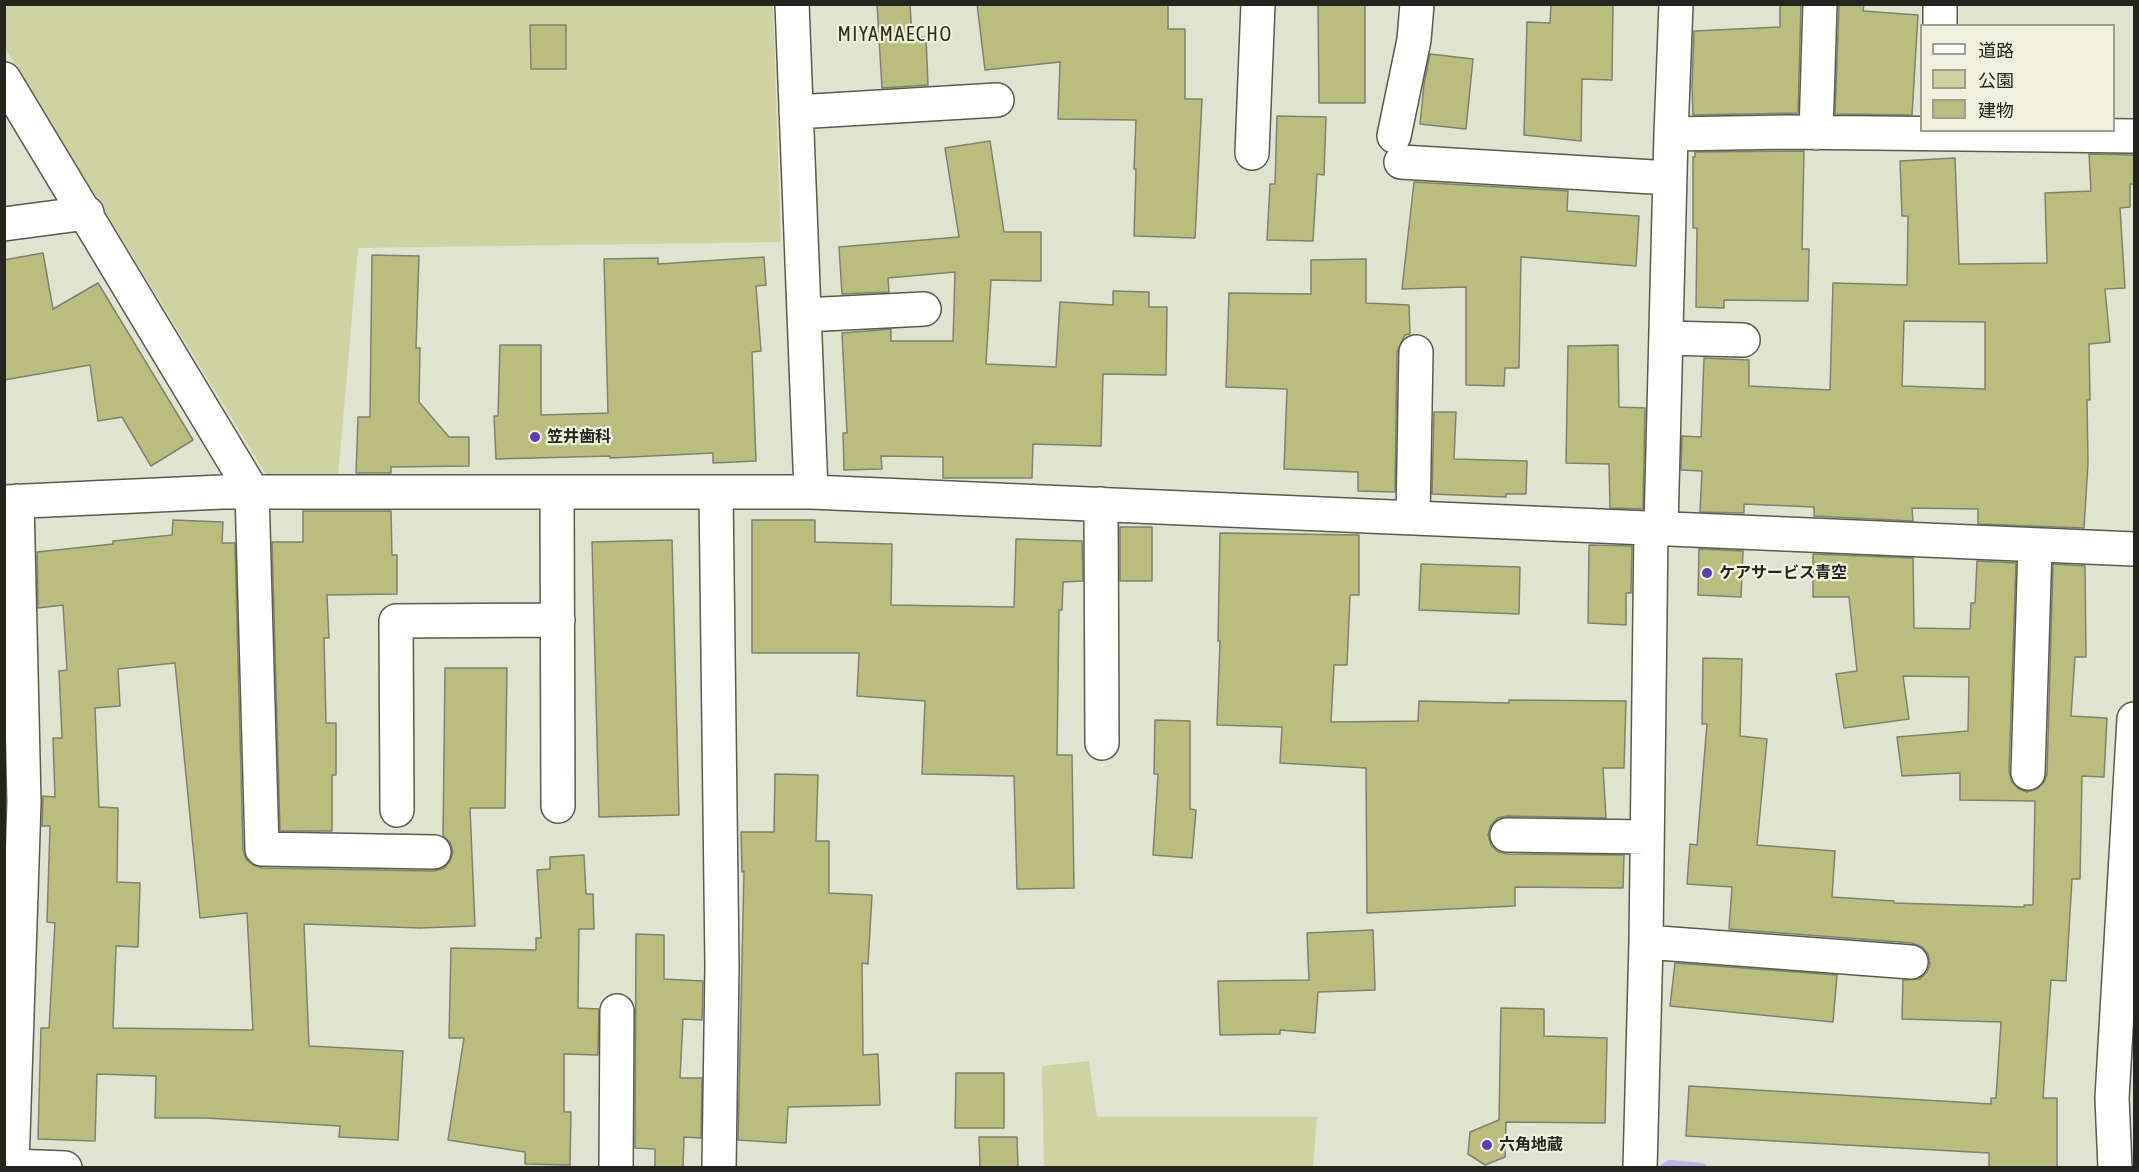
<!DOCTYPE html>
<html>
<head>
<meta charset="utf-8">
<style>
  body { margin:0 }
  #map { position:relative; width:2139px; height:1172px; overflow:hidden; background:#e1e3d1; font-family:"Asap Condensed","Noto Sans JP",sans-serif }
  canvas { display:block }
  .frame { position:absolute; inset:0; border:6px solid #24251e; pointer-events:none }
  .legend { position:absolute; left:1920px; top:24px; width:195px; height:108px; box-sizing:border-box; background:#eff1de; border:2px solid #9e9f91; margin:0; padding:8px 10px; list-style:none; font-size:18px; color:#24251e }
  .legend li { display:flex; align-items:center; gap:12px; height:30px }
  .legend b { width:30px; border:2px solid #9e9f91 }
</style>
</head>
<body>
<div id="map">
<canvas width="2139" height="1172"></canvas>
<div class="frame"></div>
<ul class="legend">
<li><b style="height:8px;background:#fff"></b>道路</li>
<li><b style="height:16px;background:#cfd3a2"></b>公園</li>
<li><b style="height:16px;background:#b9be7d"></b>建物</li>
</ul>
</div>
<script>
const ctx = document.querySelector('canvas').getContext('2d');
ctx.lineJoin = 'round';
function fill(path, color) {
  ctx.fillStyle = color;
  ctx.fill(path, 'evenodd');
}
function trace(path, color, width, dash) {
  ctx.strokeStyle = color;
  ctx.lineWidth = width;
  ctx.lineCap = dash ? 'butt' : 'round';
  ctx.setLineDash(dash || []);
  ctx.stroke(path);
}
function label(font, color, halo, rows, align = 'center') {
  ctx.font = font + ' "Asap Condensed","Noto Sans JP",sans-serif';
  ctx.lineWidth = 4.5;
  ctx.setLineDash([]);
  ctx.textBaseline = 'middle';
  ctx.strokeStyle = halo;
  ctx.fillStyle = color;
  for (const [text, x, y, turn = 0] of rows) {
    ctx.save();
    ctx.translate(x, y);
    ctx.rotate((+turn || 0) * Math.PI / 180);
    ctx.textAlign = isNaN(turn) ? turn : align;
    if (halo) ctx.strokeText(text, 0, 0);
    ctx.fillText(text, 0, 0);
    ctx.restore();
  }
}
fill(new Path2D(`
  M 5,5 L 773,5 L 781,242 L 358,248 L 338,477 L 267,476 L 5,48 Z
  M 1089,1061 L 1097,1117 L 1317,1117 L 1313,1167 L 1044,1167 L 1042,1066 Z`), '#cfd3a2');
trace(new Path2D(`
  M 1665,1168 L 1670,1165 L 1702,1168`), '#bcb4f1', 10);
const building = new Path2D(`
  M 877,4 L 910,4 L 912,38 L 926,37 L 928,85 L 882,88 Z
  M 977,4 L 1168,4 L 1168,29 L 1185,29 L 1185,99 L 1202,99 L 1195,238 L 1134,236 L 1136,169 L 1134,169 L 1136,120 L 1058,119 L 1060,62 L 985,70 Z
  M 1318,4 L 1365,4 L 1365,103 L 1319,103 Z
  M 1551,4 L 1613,4 L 1612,80 L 1582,79 L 1581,141 L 1524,135 L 1527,22 L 1550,23 Z
  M 1780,4 L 1801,4 L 1798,113 L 1693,115 L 1692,87 L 1694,31 L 1780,27 Z
  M 1839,4 L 1864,4 L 1863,11 L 1918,15 L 1912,115 L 1835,114 Z
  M 530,25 L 566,25 L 566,69 L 531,69 Z
  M 1430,54 L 1473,59 L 1466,129 L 1420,124 L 1424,84 Z
  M 1277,116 L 1326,117 L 1324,175 L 1317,174 L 1313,241 L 1267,240 L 1270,184 L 1275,184 Z
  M 990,141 L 1004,232 L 1041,232 L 1041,281 L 991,280 L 986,364 L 1056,367 L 1060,302 L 1113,305 L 1113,291 L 1149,292 L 1149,307 L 1167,307 L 1166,375 L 1103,374 L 1101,446 L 1033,444 L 1032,478 L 943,478 L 943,457 L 881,456 L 882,469 L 844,470 L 843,433 L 847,433 L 842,333 L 891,329 L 891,341 L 953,341 L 955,272 L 888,278 L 889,292 L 842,294 L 839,247 L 959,237 L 945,148 Z
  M 1804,151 L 1802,249 L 1809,249 L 1808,301 L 1724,300 L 1724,308 L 1696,307 L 1697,228 L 1693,228 L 1693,157 L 1695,157 L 1695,152 Z
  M 2089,154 L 2134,155 L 2134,184 L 2130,184 L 2130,207 L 2120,208 L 2125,288 L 2105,289 L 2110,342 L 2089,344 L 2090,400 L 2087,400 L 2088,463 L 2084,528 L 1978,524 L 1978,509 L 1912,508 L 1913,521 L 1814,516 L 1814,507 L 1744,504 L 1744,513 L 1700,512 L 1702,471 L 1681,470 L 1682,436 L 1701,437 L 1704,358 L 1749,360 L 1749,386 L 1830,390 L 1833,283 L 1907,285 L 1908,216 L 1902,216 L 1900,161 L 1955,158 L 1959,264 L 2047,263 L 2045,193 L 2091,191 ZM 1904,321 L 1985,322 L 1985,389 L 1902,386 Z
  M 1414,182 L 1568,191 L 1567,211 L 1639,216 L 1636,266 L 1521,257 L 1519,368 L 1505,368 L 1504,386 L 1466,385 L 1466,287 L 1402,289 Z
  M 43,253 L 53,309 L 98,283 L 193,440 L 151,466 L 122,417 L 98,421 L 90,365 L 4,380 L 4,260 Z
  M 372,255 L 419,256 L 416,348 L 420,348 L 419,402 L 449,437 L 469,437 L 469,466 L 391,467 L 391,473 L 356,473 L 358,417 L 370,417 Z
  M 764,257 L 766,285 L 756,286 L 761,351 L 752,352 L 756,461 L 713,463 L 713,453 L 610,458 L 610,456 L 496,459 L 494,416 L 498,416 L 500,345 L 541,345 L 541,415 L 608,413 L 604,259 L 658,258 L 658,264 Z
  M 1366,259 L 1366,303 L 1409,305 L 1410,334 L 1405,335 L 1397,352 L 1395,492 L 1358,491 L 1358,472 L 1284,469 L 1287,389 L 1226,387 L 1229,293 L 1311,294 L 1311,260 Z
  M 1618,345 L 1619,407 L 1645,408 L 1643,509 L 1610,508 L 1609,464 L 1566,463 L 1568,346 Z
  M 1434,412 L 1456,412 L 1454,459 L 1527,461 L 1526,494 L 1506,494 L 1506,497 L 1432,494 Z
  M 303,511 L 391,511 L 392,555 L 397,555 L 397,594 L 327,595 L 329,638 L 324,638 L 326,723 L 336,723 L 336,775 L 332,775 L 332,831 L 280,831 L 272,542 L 303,542 Z
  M 173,520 L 223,522 L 222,543 L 235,543 L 243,850 L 246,859 L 253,865 L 262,868 L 434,871 L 444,868 L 450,861 L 453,852 L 450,842 L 443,836 L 445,668 L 507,668 L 505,808 L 470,808 L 475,926 L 420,928 L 304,924 L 309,1046 L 403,1051 L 398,1140 L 339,1137 L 340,1126 L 206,1118 L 155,1118 L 156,1076 L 97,1074 L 95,1141 L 38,1139 L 41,1028 L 49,1028 L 55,923 L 47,922 L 50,826 L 42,826 L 43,796 L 55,797 L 53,738 L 62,738 L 59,671 L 67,670 L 63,605 L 38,608 L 37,552 L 113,544 L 113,541 L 172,535 ZM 175,663 L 200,918 L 247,913 L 253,1030 L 113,1028 L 116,946 L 138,947 L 140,883 L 117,882 L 118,808 L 99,807 L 95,708 L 120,706 L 118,669 Z
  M 752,520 L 815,520 L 815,542 L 892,544 L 891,605 L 1014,607 L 1016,539 L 1082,541 L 1083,581 L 1063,582 L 1062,610 L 1059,610 L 1057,755 L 1072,755 L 1074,888 L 1017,889 L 1014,776 L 922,774 L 925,701 L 857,696 L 859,653 L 752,653 Z
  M 1120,527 L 1152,527 L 1152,581 L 1120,581 Z
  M 1220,533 L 1359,535 L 1359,595 L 1350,595 L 1347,665 L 1334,665 L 1331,722 L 1418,721 L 1419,701 L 1509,703 L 1509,700 L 1626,701 L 1624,768 L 1603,768 L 1606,818 L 1507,816 L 1498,818 L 1491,825 L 1488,835 L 1491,845 L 1497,851 L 1507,854 L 1624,855 L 1623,888 L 1515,887 L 1515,906 L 1367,913 L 1366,768 L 1280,763 L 1282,727 L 1217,725 L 1220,641 L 1218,641 Z
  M 672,540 L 679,815 L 599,817 L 592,542 Z
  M 1589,545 L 1632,546 L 1631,593 L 1626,593 L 1626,625 L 1588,623 Z
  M 1699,549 L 1743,551 L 1741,597 L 1698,595 Z
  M 1813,554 L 1913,558 L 1914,628 L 1970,629 L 1971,603 L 1975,603 L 1977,561 L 2016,563 L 2009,772 L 2012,782 L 2019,789 L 2027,792 L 2037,789 L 2044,782 L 2047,774 L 2053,564 L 2085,566 L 2086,657 L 2075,657 L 2071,716 L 2107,718 L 2104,777 L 2082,776 L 2080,879 L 2072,879 L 2066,981 L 2051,980 L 2043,1098 L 2057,1098 L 2057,1167 L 1989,1167 L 1989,1153 L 1686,1136 L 1689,1086 L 1991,1104 L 1991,1098 L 1996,1098 L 2001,1022 L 1902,1019 L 1903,980 L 1920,979 L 1927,972 L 1930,964 L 1928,954 L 1922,947 L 1912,943 L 1729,929 L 1732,887 L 1687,884 L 1690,844 L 1697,845 L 1707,724 L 1702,724 L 1703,658 L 1742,659 L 1740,736 L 1767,739 L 1757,845 L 1835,851 L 1832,897 L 1894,901 L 1894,903 L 2024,907 L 2024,905 L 2033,905 L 2035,801 L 1960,800 L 1960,773 L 1902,776 L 1897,737 L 1968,731 L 1969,677 L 1903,676 L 1909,719 L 1844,728 L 1836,674 L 1857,671 L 1849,597 L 1813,597 Z
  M 1421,564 L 1520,567 L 1519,614 L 1419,610 Z
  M 1155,720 L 1190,721 L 1190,809 L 1196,810 L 1192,858 L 1153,855 L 1158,774 L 1154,774 Z
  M 775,774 L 818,775 L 816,841 L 829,841 L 829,893 L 872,895 L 868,964 L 862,963 L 863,1055 L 878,1054 L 880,1105 L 788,1107 L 786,1143 L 738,1140 L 744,871 L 742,872 L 741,832 L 774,832 Z
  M 584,855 L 586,894 L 593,894 L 594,929 L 579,929 L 578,1008 L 599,1009 L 598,1055 L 564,1054 L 564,1112 L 571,1112 L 570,1165 L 525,1164 L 525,1152 L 448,1140 L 464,1038 L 449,1038 L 451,948 L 536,950 L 536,938 L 541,938 L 537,870 L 550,869 L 550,857 Z
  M 1373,930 L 1375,990 L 1318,992 L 1315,1033 L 1280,1030 L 1280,1034 L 1220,1035 L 1218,981 L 1309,980 L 1307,933 Z
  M 636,934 L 664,935 L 664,979 L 703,981 L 702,1020 L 683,1019 L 680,1078 L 702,1078 L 701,1138 L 684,1137 L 683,1167 L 655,1167 L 655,1149 L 635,1148 Z
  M 1675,963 L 1837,975 L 1833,1022 L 1670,1006 Z
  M 1501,1008 L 1544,1009 L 1544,1036 L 1607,1038 L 1605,1123 L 1506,1122 L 1505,1157 L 1485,1165 L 1468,1154 L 1470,1132 L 1499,1120 Z
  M 956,1073 L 1004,1073 L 1004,1128 L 955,1128 Z
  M 979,1137 L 1017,1137 L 1018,1167 L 980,1167 Z`);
fill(building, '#b9be7d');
trace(building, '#808170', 1.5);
const minor = new Path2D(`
  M 792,4 L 811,492
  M 1940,26 L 1940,4
  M 4,79 L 252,491 L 262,849 L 434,852
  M 796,112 L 997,100
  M 1816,133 L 1820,4
  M 1671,134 L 1676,4
  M 1394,136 L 1414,40 L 1417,4
  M 1252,153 L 1258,4
  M 1401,162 L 1670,178
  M 4,224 L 87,213
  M 804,315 L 924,309
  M 1667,338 L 1743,340
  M 557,492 L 558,806
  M 716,493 L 722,966 L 719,1168
  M 17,501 L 24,802 L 12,1166 L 65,1168
  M 4,502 L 222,492 L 811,492 L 2134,549
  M 1101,504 L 1102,743
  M 1413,517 L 1416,352
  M 1661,528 L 1671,134 L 1789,132 L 2134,136
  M 2028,773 L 2035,546
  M 397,810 L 396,621 L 558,620
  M 1507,835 L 1647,837
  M 1646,942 L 1911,962
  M 616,1168 L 617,1011
  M 1640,1168 L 1646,942 L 1651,528
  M 2115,1168 L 2112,1098 L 2134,719`);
trace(minor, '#595b4b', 36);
trace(minor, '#fff', 33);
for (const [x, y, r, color] of [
  [535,437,6,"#5d3db5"],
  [1707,573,6,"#5d3db5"],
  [1487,1145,6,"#5d3db5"]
]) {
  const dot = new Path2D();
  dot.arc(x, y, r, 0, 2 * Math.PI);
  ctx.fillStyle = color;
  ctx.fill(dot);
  trace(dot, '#eff1de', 2);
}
label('bold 16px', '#24251e', '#eff1de', [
  ["笠井歯科",547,437],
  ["ケアサービス青空",1719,573],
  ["六角地蔵",1499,1145]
], 'left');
ctx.letterSpacing = '1.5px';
label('20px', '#2d2e1f', '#eff1de', [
  ["MIYAMAECHO",895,35]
]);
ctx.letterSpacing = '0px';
</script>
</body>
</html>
